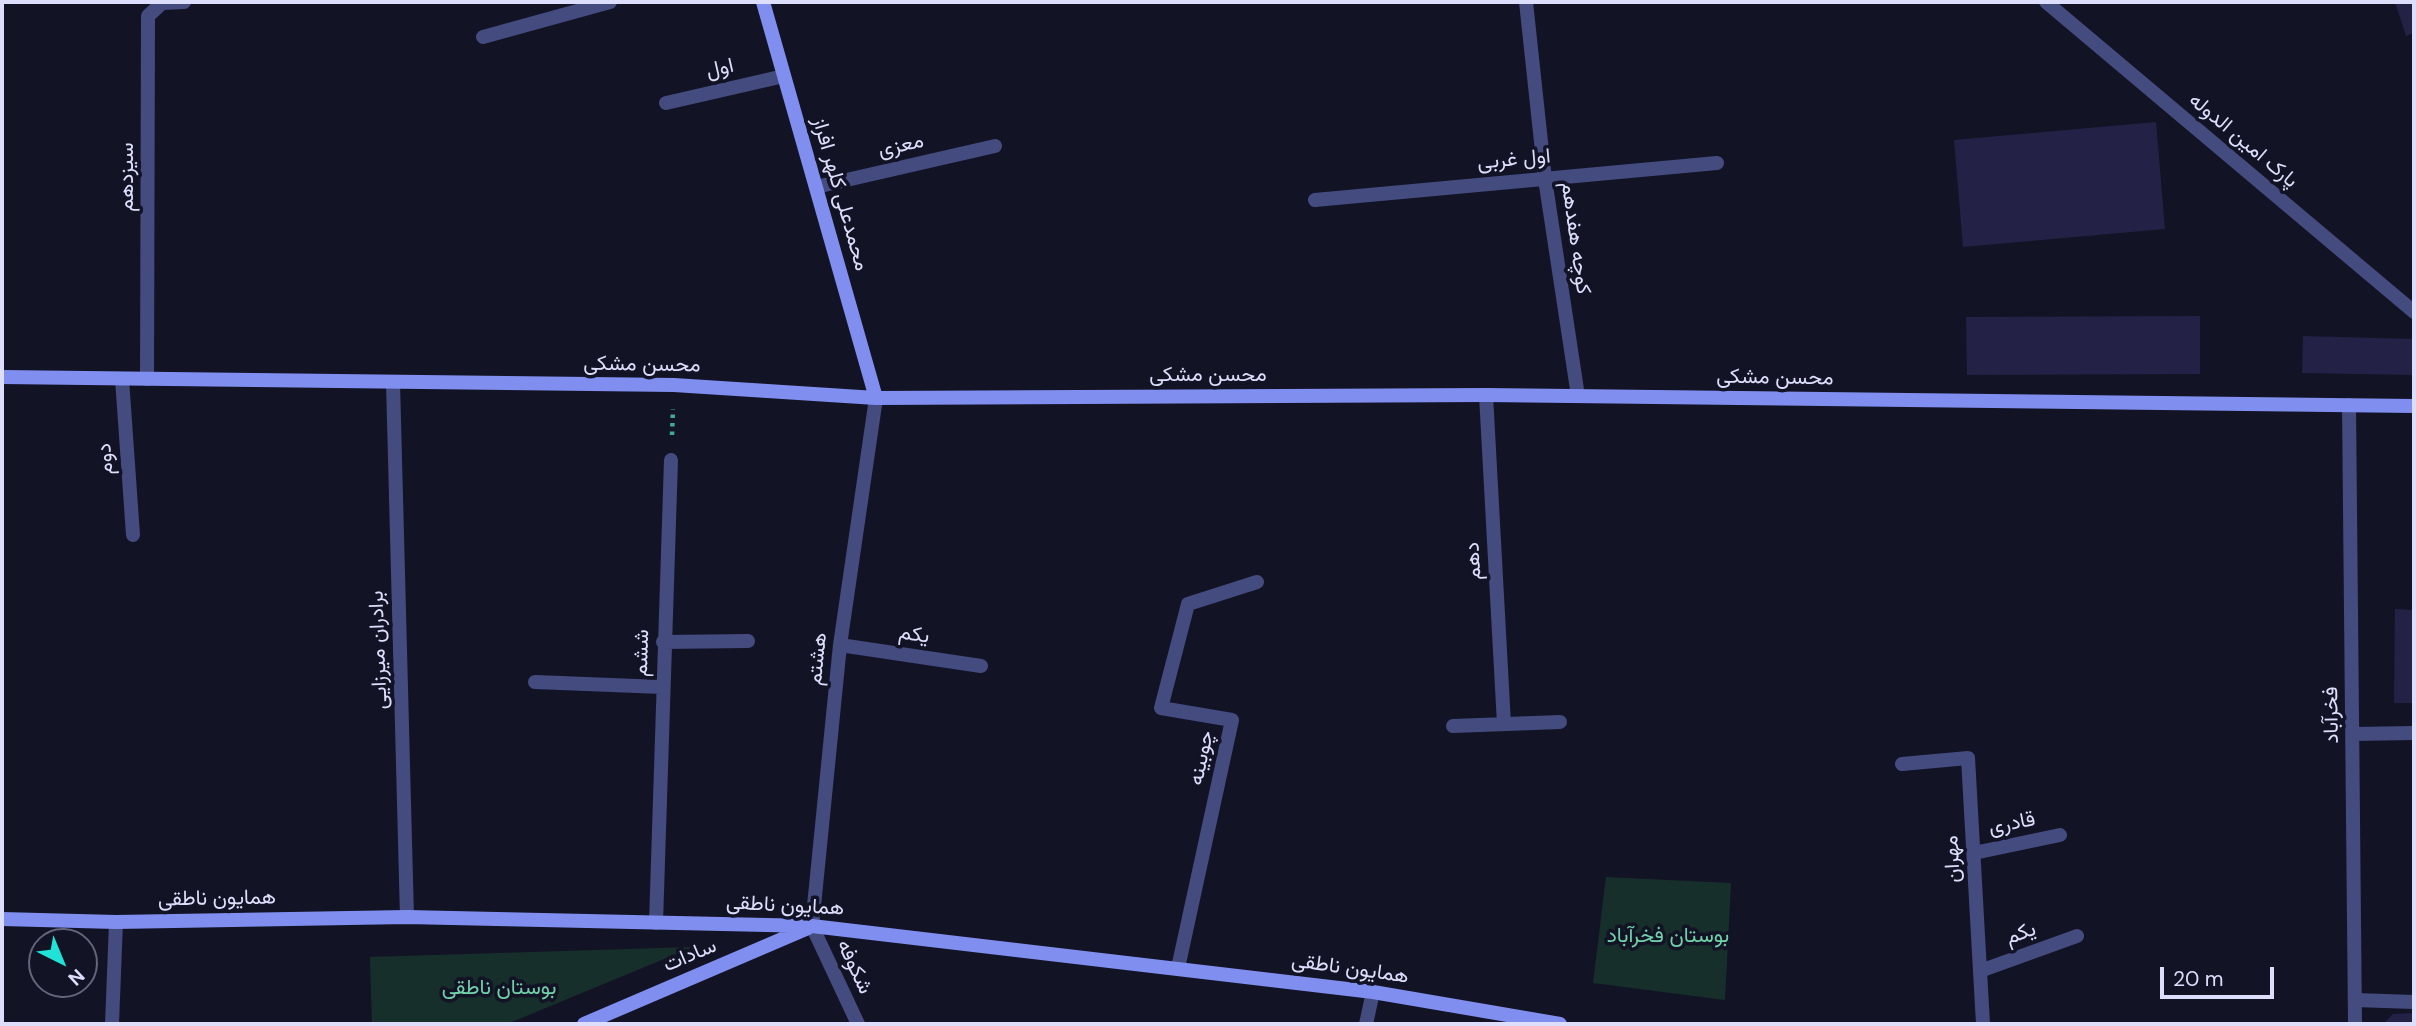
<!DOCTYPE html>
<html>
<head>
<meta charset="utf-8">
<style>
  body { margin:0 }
  #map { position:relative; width:2416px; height:1026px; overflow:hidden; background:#131326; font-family:"DM Sans",sans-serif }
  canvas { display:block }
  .frame { position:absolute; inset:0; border:4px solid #dddefb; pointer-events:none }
  .north { position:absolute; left:28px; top:928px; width:70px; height:70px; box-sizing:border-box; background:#131326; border:2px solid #64647b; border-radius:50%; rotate:137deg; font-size:19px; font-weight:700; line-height:28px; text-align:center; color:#dddefb }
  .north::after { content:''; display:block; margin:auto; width:24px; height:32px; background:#21e2d6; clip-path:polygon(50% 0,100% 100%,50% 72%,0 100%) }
  .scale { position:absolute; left:2160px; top:967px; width:114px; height:32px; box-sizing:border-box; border:4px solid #dddefb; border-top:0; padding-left:9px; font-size:21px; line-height:24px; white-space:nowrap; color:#dddefb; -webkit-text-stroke:5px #131326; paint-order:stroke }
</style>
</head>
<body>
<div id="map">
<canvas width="2416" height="1026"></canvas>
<div class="frame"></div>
<div class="north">N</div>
<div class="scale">20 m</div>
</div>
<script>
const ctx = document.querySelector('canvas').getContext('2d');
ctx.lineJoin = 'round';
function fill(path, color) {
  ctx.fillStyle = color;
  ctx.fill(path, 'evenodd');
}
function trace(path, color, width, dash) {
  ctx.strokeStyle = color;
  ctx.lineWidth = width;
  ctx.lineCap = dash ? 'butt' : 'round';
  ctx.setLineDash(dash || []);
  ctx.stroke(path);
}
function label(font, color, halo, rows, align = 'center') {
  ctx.font = font + ' "DM Sans",Vazirmatn,sans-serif';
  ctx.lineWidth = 7;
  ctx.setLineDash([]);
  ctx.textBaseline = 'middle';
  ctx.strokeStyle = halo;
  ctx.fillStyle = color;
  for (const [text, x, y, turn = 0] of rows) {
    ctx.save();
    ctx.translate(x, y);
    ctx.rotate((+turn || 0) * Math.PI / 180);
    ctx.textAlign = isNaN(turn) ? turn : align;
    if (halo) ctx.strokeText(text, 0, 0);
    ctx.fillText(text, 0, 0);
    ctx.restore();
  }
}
fill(new Path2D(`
  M 1606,877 L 1731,883 L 1725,1000 L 1593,983 Z
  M 693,947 L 507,1024 L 372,1024 L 370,957 Z`), '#172f2b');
fill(new Path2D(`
  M 2395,2 L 2414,2 L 2414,33 L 2406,36 Z
  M 2156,122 L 2165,229 L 1963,247 L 1954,140 Z
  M 2200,316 L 2200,374 L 1967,375 L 1966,317 Z
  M 2303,336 L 2414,339 L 2414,375 L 2302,373 Z
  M 2395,609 L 2414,610 L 2414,703 L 2394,703 Z
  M 2414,1013 L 2414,1024 L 2383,1024 L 2393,1014 Z`), '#232145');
trace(new Path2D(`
  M 672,435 L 673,409`), '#40ab93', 4.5, [3.5, 5]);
trace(new Path2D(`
  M 1526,2 L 1545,179 L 1578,396
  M 2046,2 L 2414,312
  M 483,37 L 610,2
  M 666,103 L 784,76
  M 816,187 L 995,146
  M 1315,200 L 1717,163
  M 122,379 L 133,535
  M 147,379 L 148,16 L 162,3 L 184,2
  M 393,382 L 407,917
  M 1486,395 L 1504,724
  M 2349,405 L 2355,1024
  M 663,642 L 748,641
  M 840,645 L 981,666
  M 535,682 L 662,687
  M 1453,726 L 1560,722
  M 2353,734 L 2414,733
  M 1902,764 L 1968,758 L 1983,1024
  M 1974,853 L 2060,835
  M 656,923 L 671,460
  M 1178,968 L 1232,720 L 1161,708 L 1188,604 L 1257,582
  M 1980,971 L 2077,936
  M 2355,1000 L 2414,1002
  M 112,1024 L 116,922
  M 858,1024 L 812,926 L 840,645 L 876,398
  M 1366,1024 L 1373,992`), '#444b7f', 14);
trace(new Path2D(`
  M 763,2 L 876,398
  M 2,377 L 674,385 L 876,398 L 1486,395 L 2414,406
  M 2,919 L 116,922 L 407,917 L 812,926 L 1373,992 L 1560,1024
  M 584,1024 L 808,928`), '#808fef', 14);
label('21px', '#dddefb', '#131326', [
  ["اول",720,69,-13],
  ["پارک امین الدوله",2243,141,40],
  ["معزی",901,146,-13],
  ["اول غربی",1514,160,-5],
  ["سیزدهم",127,177,-90],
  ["محمدعلی کلهر افراز",840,194,74],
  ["کوچه هفدهم",1575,238,82],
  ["محسن مشکی",642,365,1],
  ["محسن مشکی",1208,375],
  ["محسن مشکی",1775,378,1],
  ["دوم",106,459,-94],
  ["دهم",1474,561,-93],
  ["یکم",914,635,8],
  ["برادران میرزایی",379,650,-92],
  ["ششم",642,653,-88],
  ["هشتم",818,659,-84],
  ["فخرآباد",2332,715,-91],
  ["چوبینه",1202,758,-78],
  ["قادری",2012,824,-11],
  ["مهران",1953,859,-93],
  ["همایون ناطقی",217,899,-1],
  ["همایون ناطقی",785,906,3],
  ["یکم",2021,934,-20],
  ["سادات",690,956,-23],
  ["شکوفه",854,967,65],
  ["همایون ناطقی",1350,969,8]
]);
label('21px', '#71d2aa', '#131326', [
  ["بوستان فخرآباد",1668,936],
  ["بوستان ناطقی",499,988]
]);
</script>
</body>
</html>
